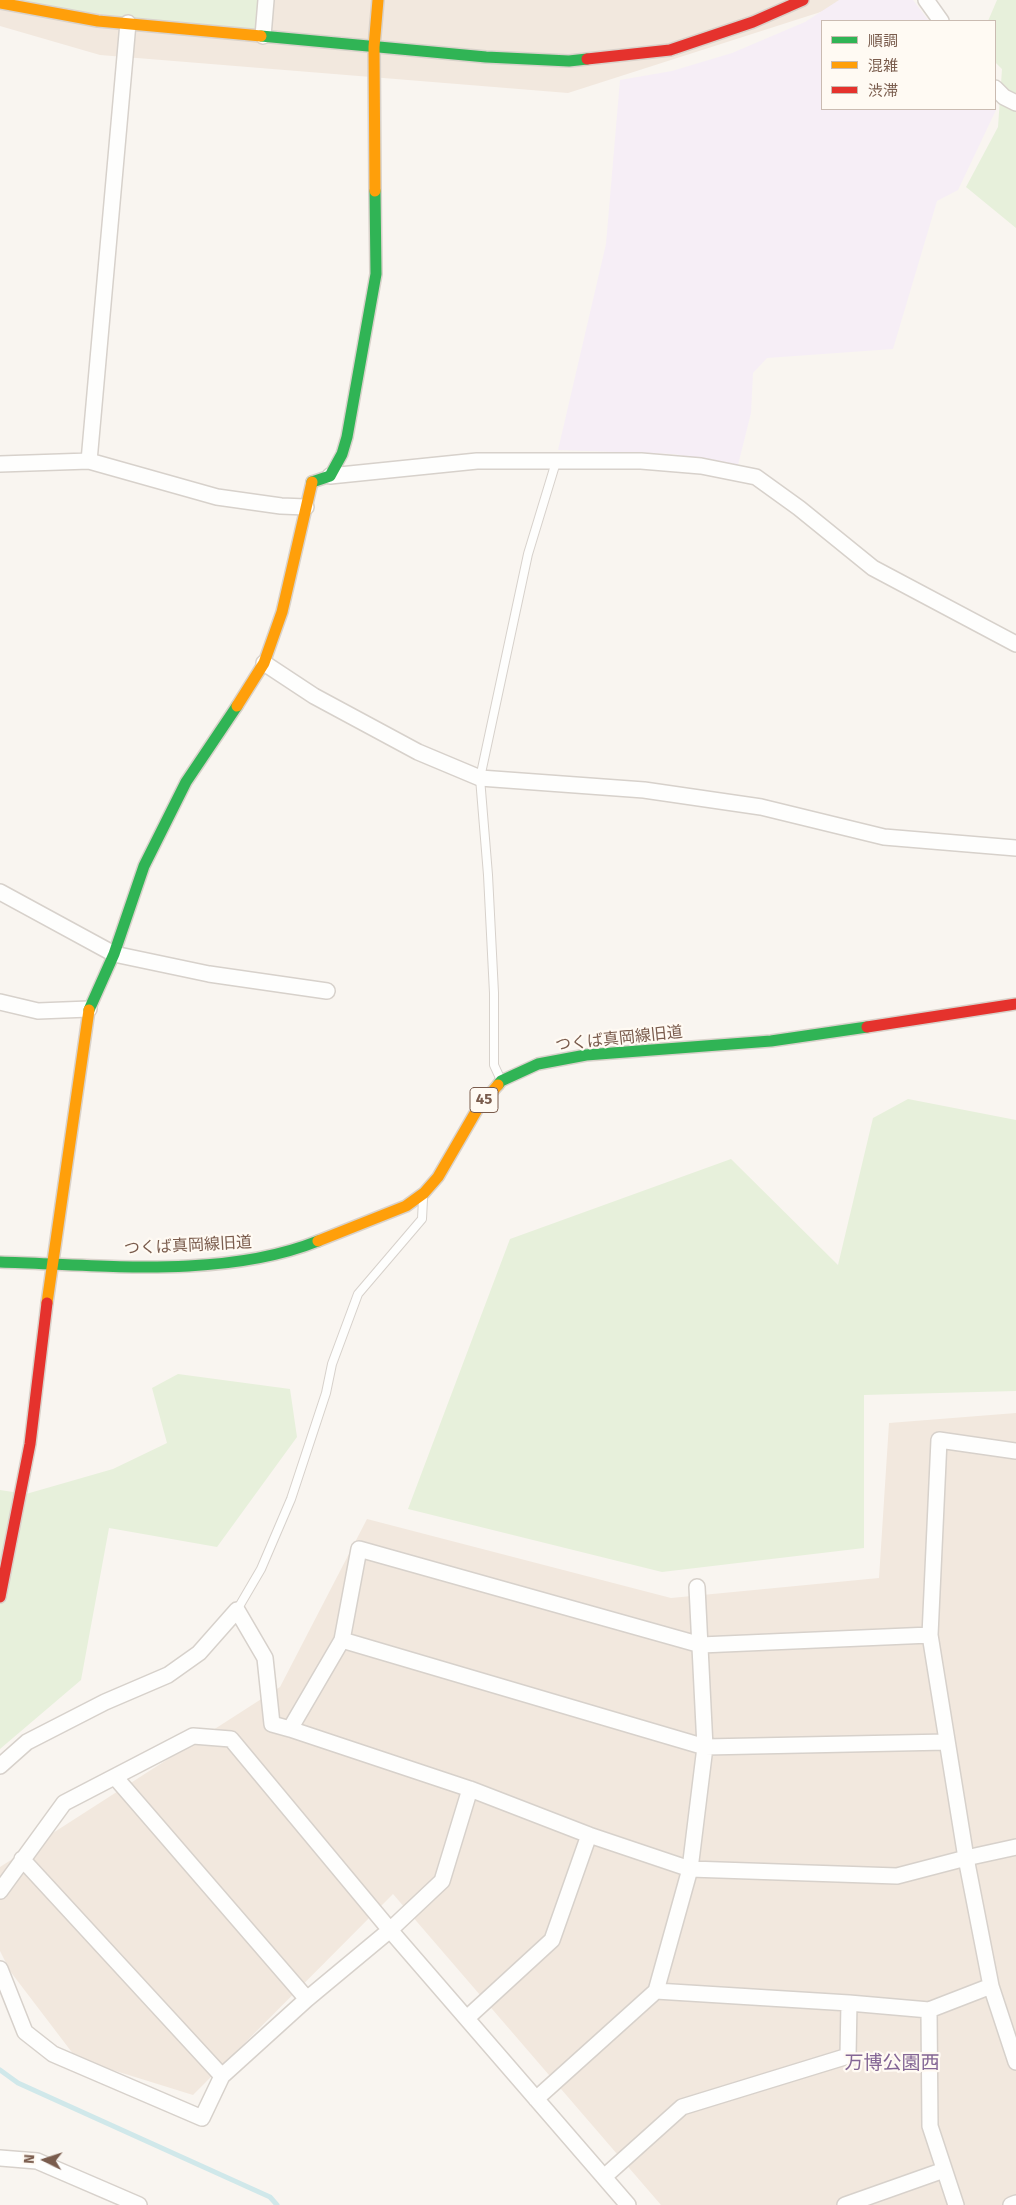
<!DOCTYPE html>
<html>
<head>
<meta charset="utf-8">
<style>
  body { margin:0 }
  #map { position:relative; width:1016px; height:2205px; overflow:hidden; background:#f9f5f0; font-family:"Fira Sans","Noto Sans JP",sans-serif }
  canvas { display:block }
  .legend { position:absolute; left:821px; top:20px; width:175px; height:90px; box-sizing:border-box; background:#fffaf3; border:1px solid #cabbb1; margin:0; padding:6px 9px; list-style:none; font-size:15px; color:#7a5c4d }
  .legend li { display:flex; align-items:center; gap:10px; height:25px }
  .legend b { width:25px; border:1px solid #cabbb1 }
  .north { position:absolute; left:20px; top:2135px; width:50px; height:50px; -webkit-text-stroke:4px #fffaf3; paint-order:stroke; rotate:274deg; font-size:14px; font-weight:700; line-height:20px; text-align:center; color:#7a5c4d }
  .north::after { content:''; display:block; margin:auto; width:18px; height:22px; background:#7a5c4d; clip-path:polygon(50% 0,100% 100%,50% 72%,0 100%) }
</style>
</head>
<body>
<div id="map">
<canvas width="1016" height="2205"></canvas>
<ul class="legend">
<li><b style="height:6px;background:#30b455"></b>順調</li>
<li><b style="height:6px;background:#ff9f0a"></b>混雑</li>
<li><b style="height:6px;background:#e5322d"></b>渋滞</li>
</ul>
<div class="north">N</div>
</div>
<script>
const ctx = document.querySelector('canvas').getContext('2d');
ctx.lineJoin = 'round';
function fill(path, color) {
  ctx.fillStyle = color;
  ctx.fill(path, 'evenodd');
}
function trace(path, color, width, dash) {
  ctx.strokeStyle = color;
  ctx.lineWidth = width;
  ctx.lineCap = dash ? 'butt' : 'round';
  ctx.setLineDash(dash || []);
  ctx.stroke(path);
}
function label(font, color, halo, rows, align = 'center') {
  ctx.font = font + ' "Fira Sans","Noto Sans JP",sans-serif';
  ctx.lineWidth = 4.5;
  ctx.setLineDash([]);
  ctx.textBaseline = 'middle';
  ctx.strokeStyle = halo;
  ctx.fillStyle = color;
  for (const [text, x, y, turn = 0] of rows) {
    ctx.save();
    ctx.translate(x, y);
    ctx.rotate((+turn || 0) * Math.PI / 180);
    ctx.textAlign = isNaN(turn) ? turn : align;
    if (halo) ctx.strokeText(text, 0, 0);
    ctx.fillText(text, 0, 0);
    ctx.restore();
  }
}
fill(new Path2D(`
  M 0,0 L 858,0 L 568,93 L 100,55 L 0,26 Z
  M 1016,1413 L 1016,2205 L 661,2205 L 393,1894 L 193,2095 L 77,2059 L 10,1971 L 0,1951 L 0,1867 L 280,1687 L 367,1519 L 671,1598 L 879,1578 L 889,1423 Z`), '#f2e8de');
fill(new Path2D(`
  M 839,0 L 913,0 L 929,21 L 822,21 L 822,109 L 996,110 L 958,190 L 937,201 L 893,349 L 767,358 L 753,373 L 751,413 L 738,465 L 673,454 L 558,450 L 606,244 L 620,80 L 672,71 L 732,53 L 805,22 Z`), '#f6eef6');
fill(new Path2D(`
  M 0,0 L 266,0 L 263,36 Z
  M 997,0 L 1016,0 L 1016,228 L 966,187 L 998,127 L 1002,69 L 995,62 L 995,21 L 988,21 Z
  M 908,1099 L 1016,1120 L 1016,1391 L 864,1395 L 864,1548 L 662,1572 L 408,1509 L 510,1239 L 731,1159 L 838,1265 L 873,1118 Z
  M 178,1374 L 290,1389 L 297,1437 L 217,1547 L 109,1528 L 81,1680 L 0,1749 L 0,1490 L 26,1494 L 113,1469 L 167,1443 L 152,1388 Z`), '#e7f0db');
trace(new Path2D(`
  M 0,2070 L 18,2083 L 270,2197 L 277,2205`), '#d0e8ea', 5);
const lane = new Path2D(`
  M 500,1078 L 494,1065 L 494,993 L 488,875 L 480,778 L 528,554 L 556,462
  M 237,1610 L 261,1569 L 291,1499 L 326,1393 L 332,1364 L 358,1294 L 422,1219 L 423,1199`);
const street = new Path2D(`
  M 926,0 L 941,21
  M 263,36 L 266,0
  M 995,88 L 1004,97 L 1016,103
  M 89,461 L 128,23
  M 0,464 L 89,461 L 217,497 L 281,506 L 306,507
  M 330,476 L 477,461 L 641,461 L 701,466 L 756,477 L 799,508 L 873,568 L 1016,644
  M 264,663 L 314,696 L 418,752 L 480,778 L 644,790 L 761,807 L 884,837 L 1016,848
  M 0,892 L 114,954 L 209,974 L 327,991
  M 0,1002 L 38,1011 L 89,1009
  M 1016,1451 L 939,1440 L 930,1635 L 966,1858 L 1016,1847
  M 697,1587 L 705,1747 L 690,1869 L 897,1876 L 966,1858 L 991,1986 L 1016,2062
  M 342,1640 L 359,1549 L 701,1645 L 930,1635
  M 0,1766 L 27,1742 L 105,1702 L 168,1675 L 199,1653 L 237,1610 L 265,1658 L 272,1724 L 290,1729
  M 115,1777 L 307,1999
  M 470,1789 L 290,1729 L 342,1640 L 705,1747 L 947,1742
  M 22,1859 L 222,2076
  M 0,1891 L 64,1803 L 193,1736 L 231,1739 L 390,1930 L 628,2205
  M 0,1969 L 25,2032 L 53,2054 L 202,2118 L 222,2076 L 307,1999 L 390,1930 L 442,1881 L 470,1789 L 589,1835
  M 929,2010 L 930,2126 L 956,2205
  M 467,2018 L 552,1940 L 589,1835 L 690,1869 L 656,1991
  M 536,2099 L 656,1991 L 849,2003
  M 0,2158 L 37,2161 L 139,2205
  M 604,2177 L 682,2107 L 848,2056 L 849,2003 L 929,2010 L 991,1986
  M 845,2205 L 944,2170
  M 1011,2205 L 1016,2203`);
const fast = new Path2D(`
  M 261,36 L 486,57 L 569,61 L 587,59
  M 312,482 L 330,476 L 342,454 L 347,437 L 376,274 L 375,191
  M 89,1010 L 114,954 L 144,866 L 186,782 L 237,706
  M 498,1085 L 501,1081 L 538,1064 L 586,1055 L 771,1041 L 867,1027
  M 0,1262 C 101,1265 223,1279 318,1241`);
const slow = new Path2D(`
  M 0,3 L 98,21 L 261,36
  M 375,191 L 374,47 L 378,0
  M 237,706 L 264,663 L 282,612 L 312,482
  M 318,1241 L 406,1206 L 424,1193 L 438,1177 L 478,1108 L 498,1085
  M 47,1303 L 89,1010`);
const jam = new Path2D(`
  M 587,59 L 670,50 L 753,22 L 803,0
  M 867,1027 L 1016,1004
  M 0,1597 L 30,1444 L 47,1303`);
trace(lane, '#d7d1cb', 10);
trace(street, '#d7d1cb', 18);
trace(fast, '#d9d2cb', 14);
trace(slow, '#d9d2cb', 14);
trace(jam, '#d9d2cb', 14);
trace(lane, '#fefefd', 8);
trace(street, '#fefefd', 15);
trace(fast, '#30b455', 11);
trace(slow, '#ff9f0a', 11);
trace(jam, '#e5322d', 11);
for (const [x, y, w] of [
  [484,1100,28]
]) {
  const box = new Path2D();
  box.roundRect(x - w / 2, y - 12.5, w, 25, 4);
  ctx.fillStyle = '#fffaf3';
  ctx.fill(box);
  trace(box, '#7a5c4d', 1);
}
label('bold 15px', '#7a5c4d', null, [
  ["45",484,1100]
]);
label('16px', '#7a5c4d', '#fffaf3', [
  ["つくば真岡線旧道",619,1039,-6],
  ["つくば真岡線旧道",188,1246,-3]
]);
label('19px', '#846695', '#fffaf3', [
  ["万博公園西",892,2064]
]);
</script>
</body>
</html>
